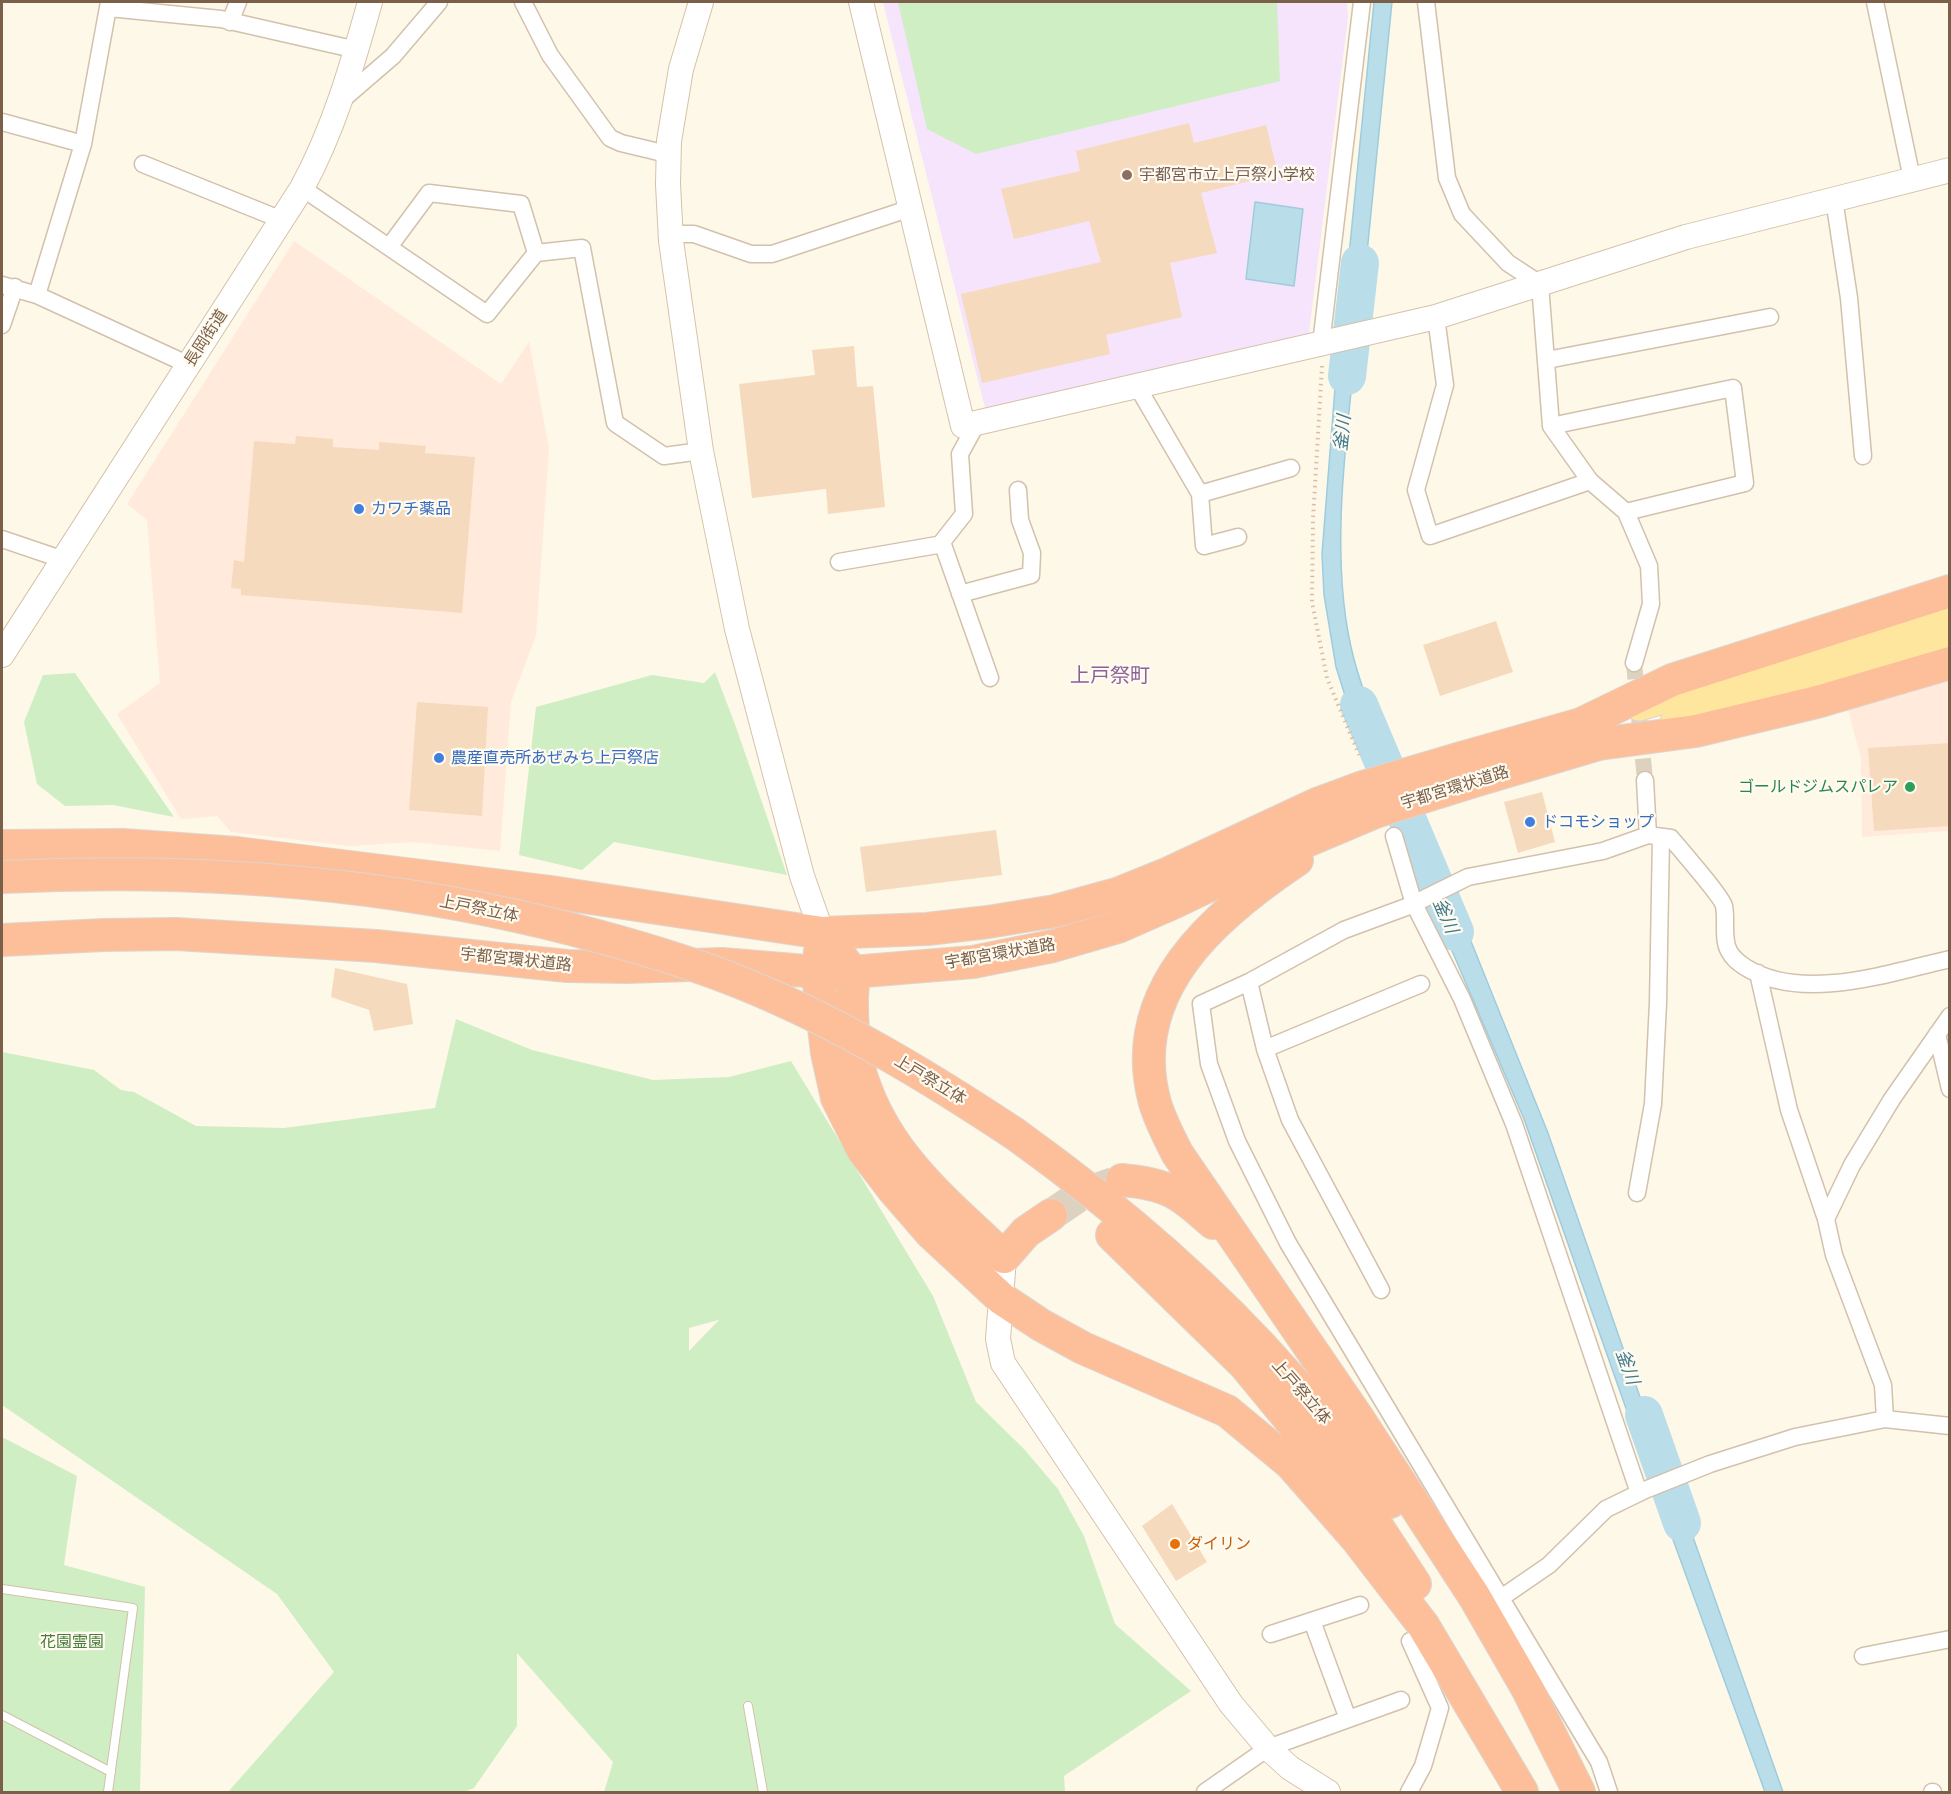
<!DOCTYPE html>
<html>
<head>
<meta charset="utf-8">
<style>
  body { margin:0 }
  #map { position:relative; width:1951px; height:1794px; overflow:hidden; background:#fef8e8; font-family:"Work Sans",sans-serif }
  canvas { display:block }
  .frame { position:absolute; inset:0; border:3px solid #7b6049; pointer-events:none }
</style>
</head>
<body>
<div id="map">
<canvas width="1951" height="1794"></canvas>
<div class="frame"></div>
</div>
<script>
const ctx = document.querySelector('canvas').getContext('2d');
ctx.lineJoin = 'round';
function fill(path, color) {
  ctx.fillStyle = color;
  ctx.fill(path, 'evenodd');
}
function trace(path, color, width, dash) {
  ctx.strokeStyle = color;
  ctx.lineWidth = width;
  ctx.lineCap = dash ? 'butt' : 'round';
  ctx.setLineDash(dash || []);
  ctx.stroke(path);
}
function label(font, color, halo, rows, align = 'center') {
  ctx.font = font + ' "Work Sans","Noto Sans JP",sans-serif';
  ctx.lineWidth = 4.5;
  ctx.setLineDash([]);
  ctx.textBaseline = 'middle';
  ctx.strokeStyle = halo;
  ctx.fillStyle = color;
  for (const [text, x, y, turn = 0] of rows) {
    ctx.save();
    ctx.translate(x, y);
    ctx.rotate((+turn || 0) * Math.PI / 180);
    ctx.textAlign = isNaN(turn) ? turn : align;
    if (halo) ctx.strokeText(text, 0, 0);
    ctx.fillText(text, 0, 0);
    ctx.restore();
  }
}
fill(new Path2D(`
  M 294,241 L 501,384 L 529,342 L 549,448 L 536,635 L 511,702 L 500,851 L 413,842 L 349,846 L 231,832 L 217,816 L 181,819 L 117,714 L 160,683 L 147,520 L 127,504 Z
  M 1949,681 L 1949,831 L 1862,837 L 1861,758 L 1848,710 Z`), '#ffeadb');
fill(new Path2D(`
  M 883,2 L 1347,2 L 1348,17 L 1309,333 L 985,408 Z`), '#f5e4fb');
fill(new Path2D(`
  M 898,2 L 1277,2 L 1280,81 L 976,154 L 927,129 Z
  M 715,672 L 736,727 L 787,875 L 614,842 L 582,870 L 519,855 L 536,707 L 652,675 L 704,683 Z
  M 75,673 L 174,817 L 113,805 L 65,806 L 37,784 L 24,722 L 43,675 Z
  M 456,1019 L 532,1050 L 653,1080 L 729,1077 L 791,1061 L 933,1296 L 976,1402 L 1024,1449 L 1058,1489 L 1084,1536 L 1115,1624 L 1191,1691 L 1064,1776 L 1065,1792 L 604,1792 L 613,1762 L 517,1653 L 517,1726 L 474,1788 L 464,1792 L 228,1792 L 334,1672 L 277,1594 L 2,1405 L 2,1052 L 94,1070 L 121,1090 L 134,1092 L 196,1126 L 284,1128 L 435,1108 ZM 718,1320 L 719,1320 L 689,1351 L 689,1328 Z
  M 2,1437 L 77,1476 L 64,1565 L 145,1587 L 140,1792 L 2,1792 Z`), '#d0eec4');
const water = new Path2D(`
  M 1374,2 L 1392,2 L 1361,313 L 1343,316 Z
  M 1255,202 L 1303,209 L 1294,286 L 1246,279 Z
  M 1356,346 C 1346,440 1330,555 1351,647 C 1359,683 1373,716 1388,750 L 1369,755 L 1348,705 L 1336,667 L 1324,595 L 1322,554 L 1338,350 Z
  M 1424,822 L 1445,878 L 1425,887 L 1400,830 Z
  M 1452,894 L 1548,1133 L 1663,1463 L 1647,1468 L 1524,1119 L 1432,904 Z
  M 1675,1486 L 1783,1792 L 1765,1792 L 1656,1493 Z`);
fill(water, '#baddea');
trace(water, '#9fccdd', 1.5);
trace(new Path2D(`
  M 1347,376 L 1360,263
  M 1359,705 L 1455,932
  M 1644,1415 L 1682,1523`), '#baddea', 38);
fill(new Path2D(`
  M 1189,123 L 1194,143 L 1266,125 L 1278,174 L 1201,193 L 1217,253 L 1170,263 L 1182,317 L 1106,335 L 1110,354 L 982,383 L 961,294 L 1101,262 L 1089,221 L 1014,239 L 1001,189 L 1080,171 L 1076,151 Z
  M 854,346 L 857,387 L 873,386 L 885,507 L 828,514 L 826,489 L 752,498 L 739,384 L 815,375 L 812,350 Z
  M 296,436 L 333,439 L 333,447 L 379,450 L 379,442 L 426,446 L 425,453 L 475,457 L 462,613 L 241,595 L 241,589 L 231,588 L 234,560 L 244,562 L 254,441 L 295,444 Z
  M 1496,621 L 1513,672 L 1440,696 L 1423,645 Z
  M 417,702 L 488,707 L 482,816 L 409,810 Z
  M 1950,743 L 1950,826 L 1874,831 L 1868,748 Z
  M 1542,792 L 1555,842 L 1518,853 L 1504,802 Z
  M 996,830 L 1002,875 L 866,892 L 860,847 Z
  M 335,968 L 407,984 L 413,1024 L 374,1031 L 369,1010 L 331,997 Z
  M 1172,1504 L 1207,1562 L 1176,1581 L 1142,1526 Z`), '#f6dabd');
trace(new Path2D(`
  M 1634,663 L 1645,780`), '#ddd2c0', 16, [16, 8]);
trace(new Path2D(`
  M 1051,1215 L 1082,1194 L 1114,1183`), '#ddd2c0', 32, [32, 16]);
const lane = new Path2D(`
  M 2,1589 L 133,1608 L 108,1792
  M 748,1706 L 763,1792
  M 2,1715 L 111,1772`);
const street = new Path2D(`
  M 523,2 L 550,55 L 610,138 L 621,143 L 667,154
  M 1426,2 L 1447,178 L 1462,214 L 1508,263 L 1540,284 L 1551,426 L 1590,481 L 1626,512 L 1649,566 L 1651,604 L 1634,663
  M 1875,2 L 1912,179
  M 109,8 L 221,19 L 357,50
  M 230,22 L 238,2
  M 342,100 L 393,56 L 439,2
  M 2,122 L 83,144
  M 143,164 L 282,220
  M 302,188 L 487,314 L 536,253 L 582,248 L 615,423 L 664,456 L 701,451
  M 1834,199 L 1849,298 L 1863,456
  M 670,234 L 694,234 L 751,254 L 772,254 L 911,208
  M 389,247 L 429,193 L 521,204 L 536,253
  M 2,285 L 37,295 L 189,365
  M 37,295 L 83,144 L 109,2
  M 1436,317 L 1445,385 L 1416,490 L 1430,536 L 1590,481
  M 2,325 L 15,287
  M 1321,344 L 1362,2
  M 1547,360 L 1770,317
  M 1137,386 L 1200,494 L 1204,546 L 1238,537
  M 977,423 L 960,454 L 964,514 L 942,542 L 990,678
  M 1551,426 L 1733,388 L 1745,483 L 1626,512
  M 1200,494 L 1291,468
  M 2,539 L 64,560
  M 839,562 L 943,544
  M 960,594 L 1031,575 L 1032,553 L 1020,520 L 1018,490
  M 1645,780 L 1648,835 L 1671,838 C 1680,849 1722,897 1724,906 C 1727,920 1722,939 1729,951 C 1733,959 1738,962 1745,967 C 1802,1003 1889,973 1950,959
  M 1394,836 L 1414,904 L 1462,999 L 1514,1124 L 1639,1493
  M 1758,973 L 1789,1110 L 1826,1219
  M 1249,982 L 1201,1004 L 1209,1064 L 1237,1141 L 1288,1243 L 1599,1762 L 1609,1792
  M 1937,1034 L 1950,1089
  M 1265,1049 L 1421,984
  M 1637,1193 L 1653,1104 L 1658,1003 L 1661,837
  M 1381,1290 L 1290,1120 L 1265,1049 L 1249,982 L 1344,930 L 1409,906 L 1468,877 L 1603,851 L 1648,835
  M 1885,1419 L 1883,1385 L 1834,1255 L 1826,1219 L 1852,1165 L 1892,1099 L 1950,1016
  M 1501,1598 L 1549,1565 L 1606,1509 L 1645,1490 L 1710,1464 L 1795,1437 L 1885,1419 L 1950,1426
  M 1312,1621 L 1348,1719
  M 1271,1634 L 1360,1605
  M 1863,1656 L 1950,1639
  M 1205,1792 L 1268,1748 L 1401,1700
  M 1409,1792 L 1423,1766 L 1440,1708 L 1410,1641
  M 1932,1792 L 1933,1792`);
const secondary = new Path2D(`
  M 701,2 L 681,69 L 669,141 L 668,184 L 671,241 L 701,451 L 737,629 L 802,876 L 822,933
  M 861,2 L 963,426 L 1436,317 L 1686,237 L 1950,170
  M 2,655 L 302,188 C 334,129 352,66 370,2
  M 1004,1257 L 998,1339 L 1003,1363 L 1231,1704 L 1268,1748 L 1290,1768 L 1328,1792`);
const primary = new Path2D(`
  M 1639,707 L 1950,616
  M 1674,722 L 1950,641`);
const highway = new Path2D(`
  M 1461,758 L 1581,724 L 1672,680 L 1950,591
  M 1471,782 L 1599,744 L 1696,731 L 1817,702 L 1950,663
  M 2,846 L 123,845 L 237,853 L 551,892 L 822,933 L 927,929 L 988,922 L 1055,911 L 1117,894 L 1169,873 L 1317,804 L 1363,787
  M 1297,860 C 1215,915 1124,991 1155,1103 C 1160,1120 1169,1137 1177,1153 L 1358,1418 L 1474,1596 L 1527,1688 L 1579,1792
  M 2,940 L 104,935 L 176,934 L 376,946 L 567,966 L 626,967 L 722,964 L 818,972 L 852,972 L 973,962 L 1053,946 L 1118,927 L 1175,902 L 1264,859 L 1375,812
  M 820,951 L 818,972 L 820,994 L 827,1053 L 837,1098 L 863,1150 L 892,1188 L 931,1233 L 1002,1299 L 1041,1325 L 1083,1348 L 1227,1411 L 1291,1464 L 1356,1538 L 1423,1625 L 1522,1792
  M 839,955 C 843,960 850,967 852,973 C 854,982 852,992 852,1001 C 852,1022 853,1044 858,1064 C 879,1149 943,1200 1004,1257 L 1026,1232 L 1051,1215
  M 1015,1134 C 1114,1205 1210,1286 1290,1378 C 1325,1417 1358,1459 1390,1502
  M 1122,1180 C 1168,1184 1180,1193 1213,1223
  M 1112,1235 L 1244,1364 L 1375,1523 L 1415,1584`);
trace(lane, '#d2c1ac', 10);
trace(street, '#d2c1ac', 19);
trace(secondary, '#d5c2a9', 26);
trace(primary, '#ddd6d0', 29);
trace(highway, '#ddd6d0', 34);
trace(new Path2D(`
  M 1322,366 L 1313,519 L 1312,602 L 1327,678 L 1359,755`), '#dcbd9f', 4, [1.5, 4.5]);
trace(lane, '#fff', 8);
trace(street, '#fff', 16);
trace(secondary, '#fff', 24);
trace(primary, '#ffe69e', 27);
trace(highway, '#fdbf9a', 32);
const highwayBridge = new Path2D(`
  M 1363,787 L 1461,758
  M 1375,812 L 1471,782
  M 2,877 C 203,867 407,883 601,937 C 649,950 698,965 744,984 C 840,1023 929,1077 1015,1134`);
trace(highwayBridge, '#ddd6d0', 34, []);
trace(highwayBridge, '#fdbf9a', 32);
for (const [x, y, r, color] of [
  [1127,175,6,"#8d6e63"],
  [359,509,6,"#3f7fe0"],
  [439,758,6,"#3f7fe0"],
  [1910,787,6,"#2e9e5b"],
  [1530,822,6,"#3f7fe0"],
  [1175,1544,6,"#e8710a"]
]) {
  const dot = new Path2D();
  dot.arc(x, y, r, 0, 2 * Math.PI);
  ctx.fillStyle = color;
  ctx.fill(dot);
  trace(dot, '#fffbf0', 2);
}
label('16px', '#785e54', '#fffbf0', [
  ["宇都宮市立上戸祭小学校",1139,175]
], 'left');
label('16px', '#7b6049', '#fffbf0', [
  ["長岡街道",206,338,-57],
  ["宇都宮環状道路",1455,788,-17],
  ["上戸祭立体",479,909,11],
  ["宇都宮環状道路",1000,954,-10],
  ["宇都宮環状道路",516,960,6],
  ["上戸祭立体",930,1080,31],
  ["上戸祭立体",1301,1392,49]
]);
label('16px', '#366cbe', '#fffbf0', [
  ["カワチ薬品",371,509],
  ["農産直売所あぜみち上戸祭店",451,758],
  ["ドコモショップ",1542,822]
], 'left');
label('16px', '#27864d', '#fffbf0', [
  ["ゴールドジムスパレア",1898,787]
], 'right');
label('16px', '#c56008', '#fffbf0', [
  ["ダイリン",1187,1544]
], 'left');
label('16px', '#487b3c', '#fffbf0', [
  ["花園霊園",72,1642]
]);
label('italic 18px', '#407a90', '#fffbf0', [
  ["釜川",1343,433,-84],
  ["釜川",1445,916,67],
  ["釜川",1627,1367,70]
]);
label('20px', '#8b6197', '#fffbf0', [
  ["上戸祭町",1110,676]
]);
</script>
</body>
</html>
